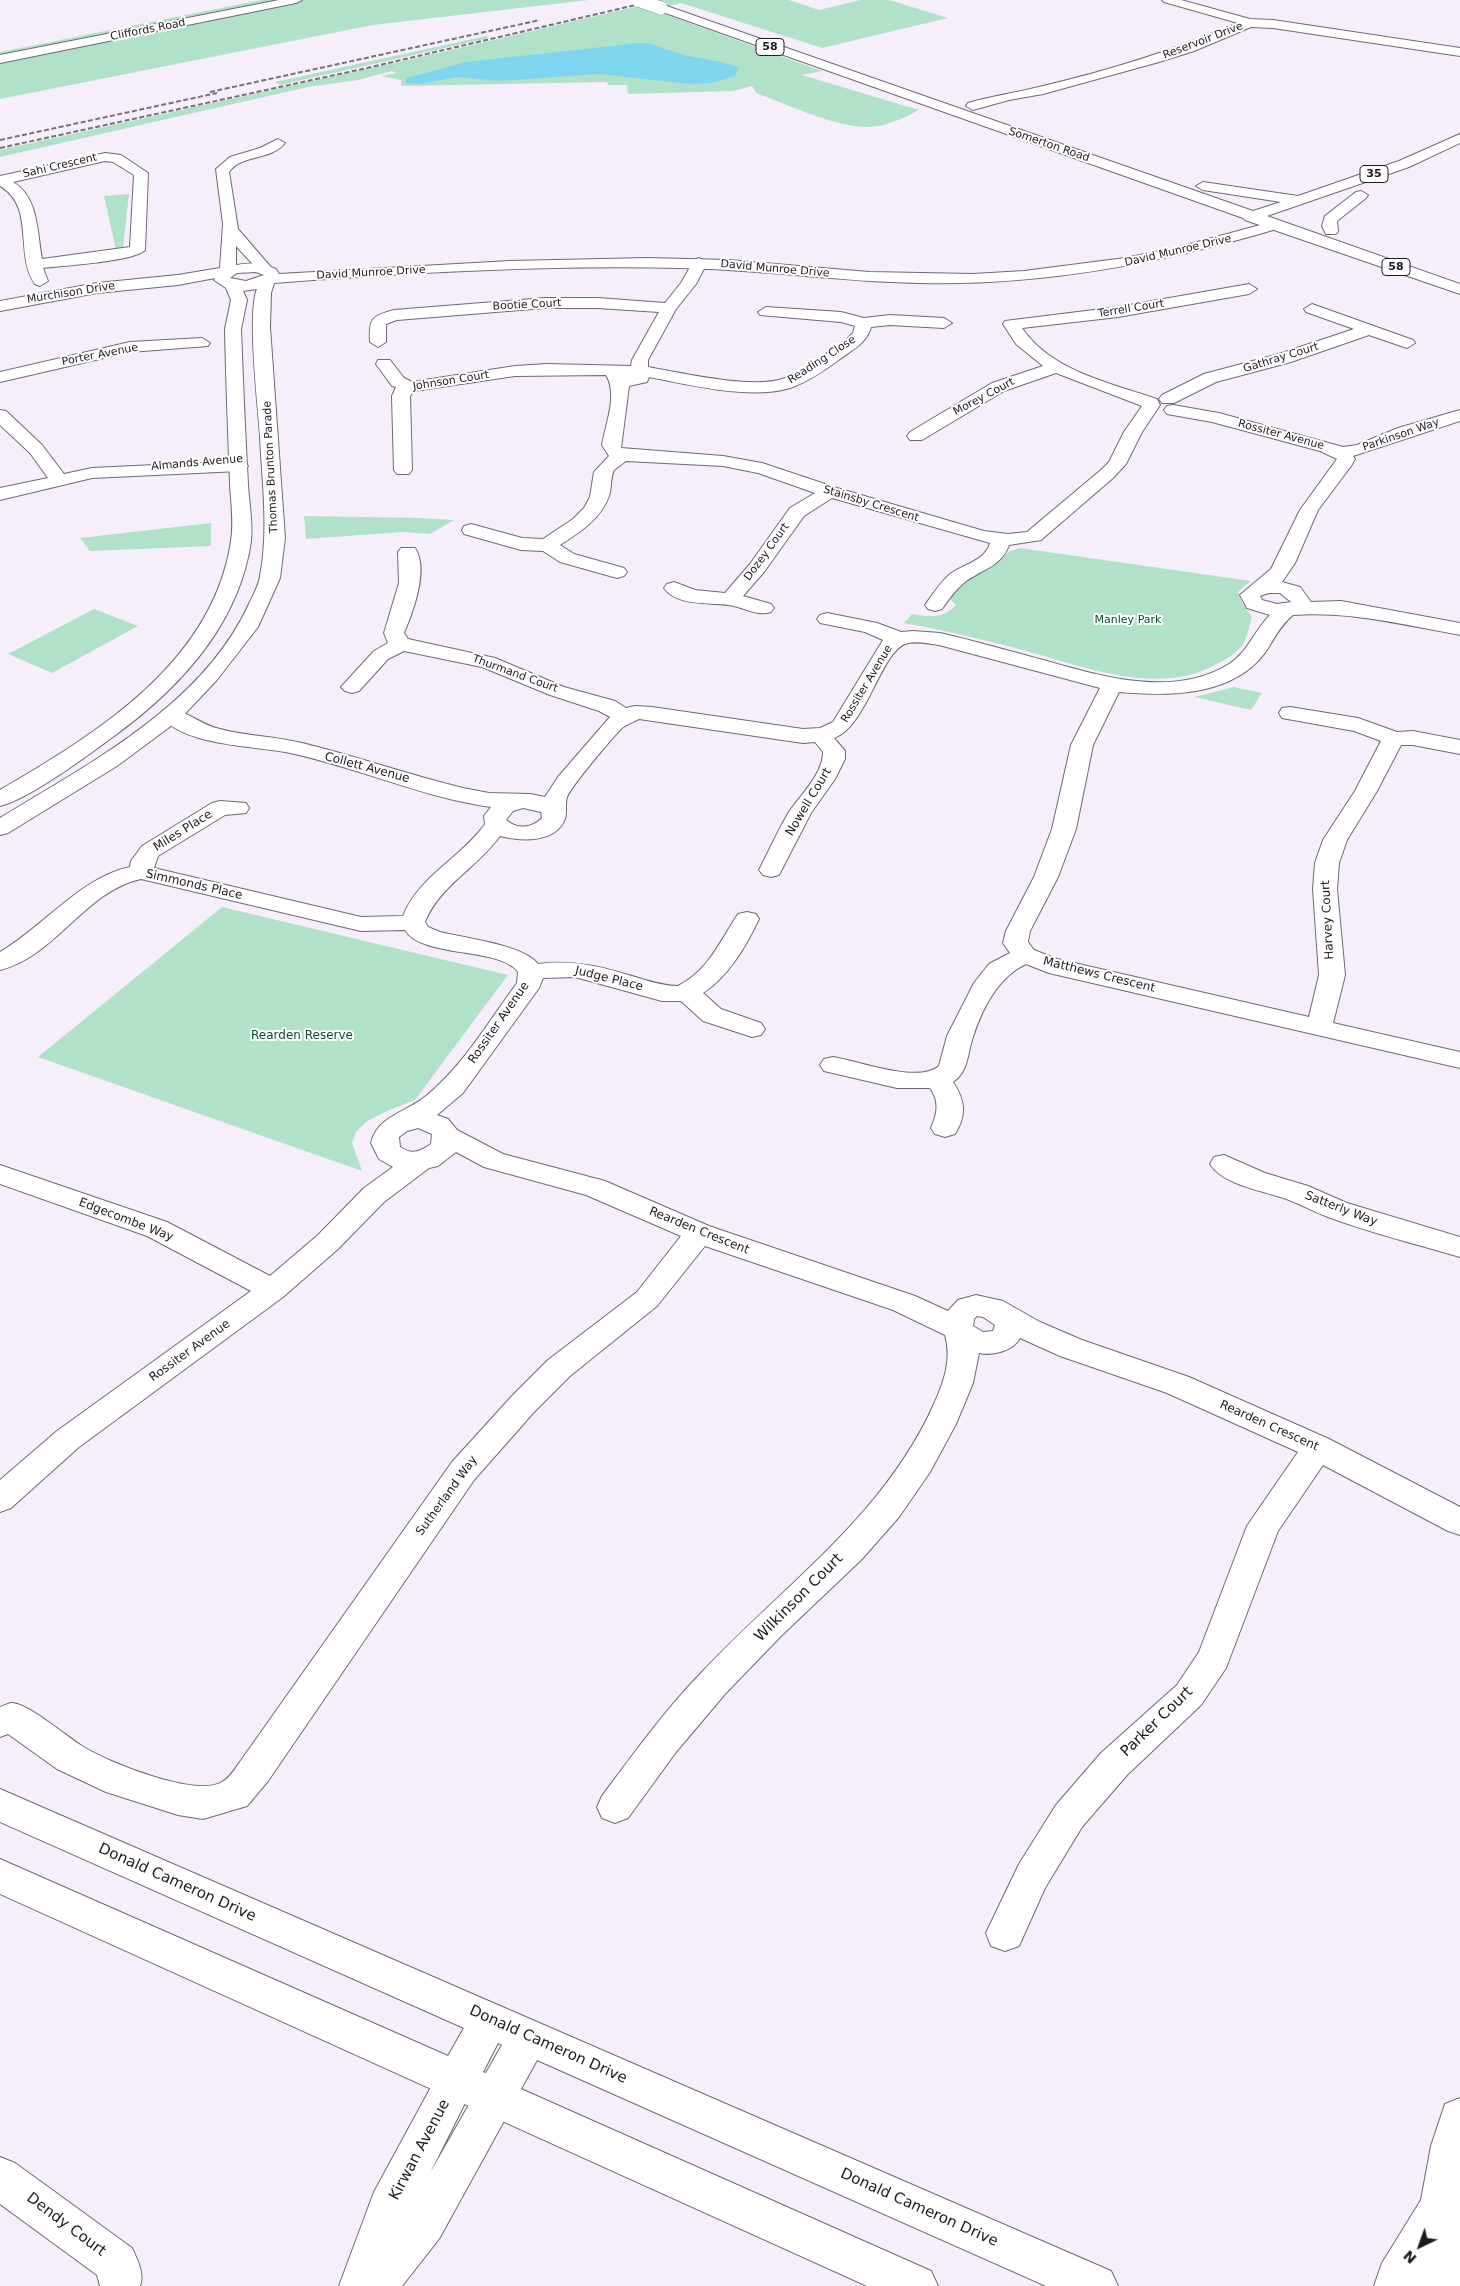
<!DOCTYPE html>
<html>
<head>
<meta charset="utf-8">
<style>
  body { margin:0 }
  #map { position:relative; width:1460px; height:2286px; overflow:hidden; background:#f7eefc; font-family:"DejaVu Sans",sans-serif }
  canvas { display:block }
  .north { position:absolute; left:1395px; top:2221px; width:50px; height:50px; -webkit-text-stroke:4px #fff; paint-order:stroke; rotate:222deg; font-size:14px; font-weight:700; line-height:20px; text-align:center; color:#1d1a1f }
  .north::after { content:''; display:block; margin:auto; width:18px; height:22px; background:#1d1a1f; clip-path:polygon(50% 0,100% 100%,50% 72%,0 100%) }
</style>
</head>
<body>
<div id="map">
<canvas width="1460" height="2286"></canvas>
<div class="north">N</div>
</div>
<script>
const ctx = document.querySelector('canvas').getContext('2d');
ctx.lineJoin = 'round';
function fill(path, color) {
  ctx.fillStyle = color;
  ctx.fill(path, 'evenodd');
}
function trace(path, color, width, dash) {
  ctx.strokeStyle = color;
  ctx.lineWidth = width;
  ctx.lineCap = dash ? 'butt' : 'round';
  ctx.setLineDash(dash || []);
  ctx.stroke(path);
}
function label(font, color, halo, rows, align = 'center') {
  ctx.font = font + ' "DejaVu Sans",sans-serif';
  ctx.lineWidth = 4;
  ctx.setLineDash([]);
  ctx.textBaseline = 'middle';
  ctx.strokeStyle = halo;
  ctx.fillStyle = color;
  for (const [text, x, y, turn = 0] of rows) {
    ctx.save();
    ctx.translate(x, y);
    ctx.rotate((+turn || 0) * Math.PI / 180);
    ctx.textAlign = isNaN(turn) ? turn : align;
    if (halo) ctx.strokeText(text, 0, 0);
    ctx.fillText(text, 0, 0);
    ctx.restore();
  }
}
fill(new Path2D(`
  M 261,0 L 589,0 L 373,25 L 0,99 L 0,52 Z
  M 664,0 L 789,0 L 819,10 L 860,0 L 889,0 L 948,18 L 822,48 L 681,3 L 653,10 L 822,71 L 802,75 L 919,110 C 905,118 884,127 868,127 C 837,128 786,104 756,93 L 752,86 L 733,91 L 628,94 L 627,85 L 608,85 L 607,82 L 401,86 L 401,80 L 381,76 L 396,73 L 392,71 L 358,80 L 308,87 L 0,157 L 0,150 L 421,57 Z
  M 486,36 L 489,38 L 280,85 L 275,82 Z
  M 129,194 L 123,248 L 116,250 L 104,196 Z
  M 304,516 L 422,518 L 454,520 L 430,534 L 403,532 L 306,539 Z
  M 211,523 L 211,546 L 90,551 L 80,538 Z
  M 1020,548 L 1251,581 L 1238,592 L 1241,601 L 1252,617 C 1249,626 1247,639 1242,646 C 1236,653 1225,660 1217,664 C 1157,698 1080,665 1019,649 C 981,639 943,630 904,623 L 912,614 C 928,617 944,619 956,605 L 948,597 L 960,582 L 994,564 L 1010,551 Z
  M 94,609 L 138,626 L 52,673 L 8,654 Z
  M 1234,687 L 1262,693 L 1251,710 L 1194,697 Z
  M 222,907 L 508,975 L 415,1100 L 387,1111 L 366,1122 L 356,1132 L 352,1143 L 362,1171 L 38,1057 Z`), '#b2e1ca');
fill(new Path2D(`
  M 639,43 C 655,43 668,51 684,55 C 702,59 721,61 739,67 L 735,76 L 711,83 L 691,84 L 599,74 L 499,81 L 458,77 L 419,84 L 405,83 L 407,78 L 466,62 Z`), '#80d5ee');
const minor = new Path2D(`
  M 279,0 L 302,0 L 296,3 L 0,63 L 0,55 Z
  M 1162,0 L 1181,0 L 1250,19 L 1273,20 L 1460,48 L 1460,56 L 1273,28 L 1251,27 L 1194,51 L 1159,62 L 1043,94 L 1009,100 L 973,110 L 966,106 L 968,103 C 992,96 1015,93 1039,87 C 1107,71 1173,51 1238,23 L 1164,2 Z
  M 278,139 L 285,143 C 271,161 241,154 229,172 L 238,229 L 269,265 L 272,268 L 269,271 L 259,271 L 236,246 L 236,271 L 231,275 L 178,285 L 97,293 L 0,311 L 0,301 L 97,283 L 178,275 L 220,268 L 223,224 L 216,169 L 230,157 L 260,148 Z
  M 105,153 L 121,155 L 148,173 L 145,250 C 136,261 61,266 43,268 L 48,281 L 40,286 L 35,284 C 14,255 36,207 0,186 L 0,176 ZM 105,161 L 113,162 L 134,175 L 130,247 L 42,259 C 37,233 39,197 13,182 Z
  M 699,258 L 707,263 L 696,284 L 676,309 L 648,360 L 648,367 C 681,373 751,389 782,379 C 806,372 827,352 847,339 L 853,333 L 855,326 L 841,322 L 760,315 L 758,312 L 766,307 L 841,312 L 864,318 L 890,315 L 944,318 L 952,323 L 944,328 L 890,325 L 871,327 C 867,343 852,350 840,359 C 825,370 808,382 790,388 C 750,400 690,385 649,377 L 647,382 L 629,386 L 621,448 L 723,456 L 762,463 L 837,488 L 984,531 L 1008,534 L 1027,532 L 1101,470 L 1109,462 L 1124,432 L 1142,406 L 1056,373 L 1004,391 L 922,440 L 910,440 L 907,436 L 910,432 L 992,383 L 1043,366 L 1016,344 L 1003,324 L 1005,321 L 1118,307 L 1249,284 L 1257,289 L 1249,294 L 1118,317 L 1022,328 C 1051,371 1110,383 1157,399 L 1160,405 L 1142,432 L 1126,464 L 1113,478 L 1041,540 L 1009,545 C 1002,566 981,570 965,582 C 955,590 949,599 942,609 L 935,611 L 928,609 L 925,605 C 933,594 940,583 950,574 C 964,564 985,561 990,543 L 832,498 L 804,516 L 764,572 L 743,596 L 771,604 L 774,608 L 771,612 C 758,616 746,609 734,606 C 713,601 678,608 664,588 L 667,584 L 674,582 L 695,590 L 725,593 L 750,564 L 790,508 L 815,493 L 758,473 L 723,466 L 626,461 L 614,470 C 610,478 612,488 609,496 C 601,519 579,533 560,545 L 574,554 L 624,568 L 627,572 L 624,576 L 617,578 L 560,562 L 543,551 L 521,550 L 464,534 L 462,530 L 464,526 L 471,524 L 522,538 L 543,539 L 573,519 L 584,508 L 590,497 L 594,472 L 609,456 L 602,445 C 606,422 618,395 606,375 L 515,376 L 414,391 L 410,396 L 412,470 L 409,474 L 397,474 L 394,470 L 392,396 L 396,387 L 392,386 L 376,364 L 378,360 L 390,360 L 404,378 L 412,382 L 515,366 L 547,364 L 631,366 L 632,360 L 659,312 L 598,308 L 545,308 L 397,320 L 386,324 L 386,342 L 378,347 L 370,342 C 369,319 371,316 394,310 L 545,298 L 598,298 L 665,303 L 681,283 L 694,260 Z
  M 1312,304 L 1413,340 L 1415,343 L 1407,348 L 1369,335 L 1291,362 L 1216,382 L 1174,403 L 1162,403 L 1159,399 L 1162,395 L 1204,374 L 1279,354 L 1354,329 L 1306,312 L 1304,309 Z
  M 202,338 L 210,343 L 208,346 L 130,352 L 0,382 L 0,372 L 130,342 Z
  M 1173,405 L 1219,413 L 1343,447 L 1357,445 L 1398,428 L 1460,410 L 1460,421 L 1353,456 L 1355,459 L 1351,466 L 1318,510 L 1295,563 L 1282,582 L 1300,587 L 1311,602 L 1341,601 L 1460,623 L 1460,635 C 1405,625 1350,611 1293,615 C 1275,630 1272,647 1258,661 C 1223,697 1165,696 1119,692 L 1093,745 L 1076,829 L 1058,877 L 1030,931 L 1028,942 L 1034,950 L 1057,959 L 1309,1017 L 1319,975 L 1313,889 L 1315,863 L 1323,840 L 1355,791 L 1381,741 L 1354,731 L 1282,718 L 1279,713 L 1282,708 L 1290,707 L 1358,718 L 1397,732 L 1413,731 L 1460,740 L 1460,754 L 1413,745 L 1401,745 L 1377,791 L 1347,840 L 1339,863 L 1337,889 L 1345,975 L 1333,1023 L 1460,1052 L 1460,1068 L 1049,973 L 1026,964 C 998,977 982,1009 973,1037 C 967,1054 969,1071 953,1082 C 965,1100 967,1115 955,1134 L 945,1137 L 935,1134 L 931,1128 C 937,1114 940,1102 930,1088 L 897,1088 L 824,1071 L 820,1065 L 824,1059 L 833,1057 C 859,1061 918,1084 939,1066 L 947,1036 L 974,983 L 989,964 L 1010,953 L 1003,943 L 1006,931 L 1034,877 L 1052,829 L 1071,745 L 1100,688 L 939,645 C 928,644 915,640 905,644 C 880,654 867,726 834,738 L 845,751 L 845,759 L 835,779 L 811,813 L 779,875 L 771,877 L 763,875 L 759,870 C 769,851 778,830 789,812 C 801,794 823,774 823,752 L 815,742 L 803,743 L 639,719 C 634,722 627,724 622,728 C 612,738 572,785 567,797 C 565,804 567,813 565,819 C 555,844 520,841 500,836 C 478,867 439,886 425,922 L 428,927 L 440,932 C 464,938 524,945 538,964 C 568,960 596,965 625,974 C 643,979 660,986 678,986 C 709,970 720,941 738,914 L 747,912 L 756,914 L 759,919 C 746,946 729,976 703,993 L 721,1009 L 761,1023 L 765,1029 L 761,1035 L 752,1037 L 703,1021 L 681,1001 L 662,1001 L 575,977 L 543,978 L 539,988 L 463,1093 L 437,1115 L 448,1119 L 457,1130 L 503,1154 L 605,1181 L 709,1226 L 915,1296 L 948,1311 L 958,1300 L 976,1295 L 1003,1301 L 1040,1322 L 1082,1340 L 1189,1377 L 1329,1439 L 1460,1507 L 1460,1535 L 1448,1531 L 1323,1465 L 1278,1531 L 1226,1668 L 1201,1705 L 1127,1775 L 1082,1827 L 1045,1888 L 1019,1946 L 1005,1951 L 991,1946 L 986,1933 L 1019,1864 L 1056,1805 L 1101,1753 L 1177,1685 L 1199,1652 L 1247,1526 L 1298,1452 L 1167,1393 L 1060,1356 L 1020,1338 C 1013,1351 993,1356 979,1353 L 973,1383 L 956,1424 L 930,1472 L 899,1517 L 862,1559 L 781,1636 L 725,1694 L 676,1752 L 628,1818 L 615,1823 L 602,1818 L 597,1807 L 602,1796 C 634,1753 665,1710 702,1672 C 784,1585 884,1516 934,1404 C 944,1382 952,1359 945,1335 L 893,1310 L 705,1246 L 657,1306 L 570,1376 L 534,1412 L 474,1480 L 268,1781 L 247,1806 L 203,1819 L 178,1815 L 106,1792 L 57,1769 L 8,1734 L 0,1737 L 0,1707 C 3,1706 7,1704 11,1703 C 27,1702 67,1737 82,1746 C 107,1762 196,1798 222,1782 C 230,1778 237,1766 242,1759 L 452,1462 L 512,1396 L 548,1360 L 637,1292 L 681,1236 L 586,1195 L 484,1167 L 456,1152 L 438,1166 L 429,1168 L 384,1202 L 338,1249 L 283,1297 L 79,1447 L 11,1508 L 0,1512 L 0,1480 L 57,1431 L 251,1291 L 147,1236 L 0,1184 L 0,1165 L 167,1222 L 270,1276 L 318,1235 L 364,1188 L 393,1167 L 379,1159 L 371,1143 C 377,1116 407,1112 426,1096 C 463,1066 489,1021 517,983 L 518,972 C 501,947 421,958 405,930 L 361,931 L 141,879 C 85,891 55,957 0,970 L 0,952 C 43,927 81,877 130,867 L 131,861 L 142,846 L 212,803 L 220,801 L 246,803 L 249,808 L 246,813 L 225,815 L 158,856 L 154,868 L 361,917 L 403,916 C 418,877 462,857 485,824 L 484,816 L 491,807 C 420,797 355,766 285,752 C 252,746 181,745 160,715 L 163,710 C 181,706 198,723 216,728 C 244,736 274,736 302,743 C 356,756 409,775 463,788 L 489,793 L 530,794 L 545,797 L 558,777 L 610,717 L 599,711 L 550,695 L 482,667 L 404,651 L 388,659 L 359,691 L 352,693 L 345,691 L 341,687 L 374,651 L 388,643 L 384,633 L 399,583 L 398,552 L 401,548 L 415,548 C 429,569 413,612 404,633 L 408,639 L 495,658 L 564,687 L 615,701 L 626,708 L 635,706 L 652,707 L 803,729 L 820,728 L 833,722 L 883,640 L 865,632 L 820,623 L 817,619 L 820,615 L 827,613 L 877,623 L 901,632 L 913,631 L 940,633 C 975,641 1009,651 1043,660 C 1101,676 1173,699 1229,664 C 1248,652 1254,631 1270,615 L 1247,608 L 1240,595 L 1271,569 L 1300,510 L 1337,459 L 1320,451 L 1212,422 L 1167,414 L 1164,410 L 1167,406 ZM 1269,593 L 1280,593 L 1291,602 L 1277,604 L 1262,600 L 1260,596 ZM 523,808 L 541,812 L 542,818 C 532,828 518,830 506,820 L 513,811 ZM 418,1128 L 432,1134 L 431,1144 C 419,1152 412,1155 400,1147 L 399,1137 L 407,1131 ZM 977,1316 L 983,1317 L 995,1325 L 993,1331 L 983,1332 L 973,1326 L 974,1319 Z
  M 0,410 L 6,411 L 42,445 L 64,474 L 92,468 L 239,461 L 245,462 L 248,466 L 245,470 L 239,471 L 92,478 L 0,500 L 0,488 L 48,478 L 30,453 L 0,425 Z
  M 1224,1155 L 1265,1173 L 1308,1186 L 1347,1203 L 1460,1237 L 1460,1257 C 1416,1244 1371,1233 1328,1217 C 1314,1212 1302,1205 1289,1200 C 1266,1191 1224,1186 1210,1164 L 1214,1157 Z
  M 457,2059 L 471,2065 L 477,2079 L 430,2173 L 482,2082 L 496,2076 L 510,2082 L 516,2096 L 510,2110 L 439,2239 L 402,2286 L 339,2286 L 374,2192 L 443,2065 Z
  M 1460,2098 L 1460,2286 L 1418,2286 L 1418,2283 L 1418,2286 L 1374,2286 L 1382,2263 L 1421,2200 L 1431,2146 L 1445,2104 Z
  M 0,2157 L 15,2163 L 132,2248 C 137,2259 145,2274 140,2286 L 100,2286 L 97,2275 L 0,2204 Z`);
const tertiary = new Path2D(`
  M 1275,221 L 1280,222 L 1282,225 L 1280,228 C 1163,263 1043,286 920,283 C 840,282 761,269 681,268 C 546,265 409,273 274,283 L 271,293 L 270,327 L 285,538 L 280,578 L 258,627 L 216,681 L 179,720 L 117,766 L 8,833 L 0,835 L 0,818 C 91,762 202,706 249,604 C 253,595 259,585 260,576 C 269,530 262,482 260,436 C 258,405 247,313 257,289 L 243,291 L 247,300 L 241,329 C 243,381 245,433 248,484 C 249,503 253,522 251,541 C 239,626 177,691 110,739 C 84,758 29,799 0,806 L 0,790 C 98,733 213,662 231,541 C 234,522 231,503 230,484 C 228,433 226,381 225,329 L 231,300 L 226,288 L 214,280 L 218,271 C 238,262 256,261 276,269 L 279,274 L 510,261 L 648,258 L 729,260 L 869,272 L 973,274 L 1024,271 L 1125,258 L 1175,248 ZM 256,272 L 264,275 L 246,281 L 230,278 L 237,273 Z
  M 0,1789 L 1111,2271 L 1118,2286 L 1046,2286 L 537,2060 L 521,2089 L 931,2271 L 938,2286 L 867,2286 L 0,1894 L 0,1859 L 448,2056 L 464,2028 L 0,1822 ZM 498,2043 L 502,2045 L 486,2073 L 483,2072 Z`);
const primary = new Path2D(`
  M 661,4 L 1253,211 L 1281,202 L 1203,190 L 1196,186 L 1203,182 L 1298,196 L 1399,161 L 1460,134 L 1460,143 L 1409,167 L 1267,216 L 1460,284 L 1460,294 L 1245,220 L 1243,218 L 657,10 L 657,6 Z
  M 1361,191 L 1368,195 L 1366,198 L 1337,221 L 1338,231 L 1336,234 L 1326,234 L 1322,226 L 1325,216 L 1356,192 Z`);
trace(minor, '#706874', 2);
trace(tertiary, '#706874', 2);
trace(primary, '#706874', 2);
fill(minor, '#fff');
fill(tertiary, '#fff');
fill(primary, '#fff');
trace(new Path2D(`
  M 210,92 L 540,20
  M 0,140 L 217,93
  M 0,148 L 367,68 L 657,0`), '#77717a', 2, [5, 2.5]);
const primaryBridge = new Path2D(`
  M 638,0 L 661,8`);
trace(primaryBridge, '#706874', 14, []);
trace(primaryBridge, '#fff', 13);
label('11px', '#1d1a1f', '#fff', [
  ["Cliffords Road",148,30,-11],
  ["Reservoir Drive",1203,41,-21],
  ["Somerton Road",1049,145,19],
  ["Sahi Crescent",60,166,-13],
  ["David Munroe Drive",1178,251,-13],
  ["David Munroe Drive",775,269,5],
  ["David Munroe Drive",371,273,-3],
  ["Murchison Drive",71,293,-9],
  ["Bootie Court",527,305,-3],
  ["Terrell Court",1131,309,-9],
  ["Porter Avenue",100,355,-11],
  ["Gathray Court",1281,358,-17],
  ["Reading Close",822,360,-33],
  ["Johnson Court",451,381,-9],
  ["Morey Court",984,397,-28],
  ["Rossiter Avenue",1281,435,15],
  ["Parkinson Way",1401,435,-19],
  ["Almands Avenue",197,463,-5],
  ["Thomas Brunton Parade",271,467,-93],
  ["Stainsby Crescent",871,504,17],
  ["Dozey Court",767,552,-54],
  ["Thurmand Court",515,674,20],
  ["Rossiter Avenue",867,684,-59]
]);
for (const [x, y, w] of [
  [770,47,28],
  [1374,174,28],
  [1396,267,28]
]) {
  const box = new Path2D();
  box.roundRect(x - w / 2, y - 8.5, w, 17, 4);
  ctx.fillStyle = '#fff';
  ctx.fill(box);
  trace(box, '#1d1a1f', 1);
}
label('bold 11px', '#1d1a1f', null, [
  ["58",770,47],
  ["35",1374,174],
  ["58",1396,267]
]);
label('11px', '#0b4933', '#fff', [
  ["Manley Park",1128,620]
]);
label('12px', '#1d1a1f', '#fff', [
  ["Collett Avenue",367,768,15],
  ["Nowell Court",809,802,-59],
  ["Miles Place",183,831,-32],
  ["Simmonds Place",194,885,13],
  ["Harvey Court",1328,920,-93],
  ["Matthews Crescent",1099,975,14],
  ["Judge Place",609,979,14],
  ["Rossiter Avenue",499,1023,-55],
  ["Satterly Way",1341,1209,21],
  ["Edgecombe Way",126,1220,21],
  ["Rearden Crescent",699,1231,22],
  ["Rossiter Avenue",190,1351,-36],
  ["Rearden Crescent",1269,1426,24],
  ["Sutherland Way",447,1496,-54]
]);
label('12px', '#0b4933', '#fff', [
  ["Rearden Reserve",302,1036]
]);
label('15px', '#1d1a1f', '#fff', [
  ["Wilkinson Court",799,1598,-45],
  ["Parker Court",1157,1722,-44],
  ["Donald Cameron Drive",177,1883,24],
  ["Donald Cameron Drive",548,2045,24],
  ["Kirwan Avenue",420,2150,-62],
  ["Donald Cameron Drive",919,2208,24],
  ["Dendy Court",66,2225,37]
]);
</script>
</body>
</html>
